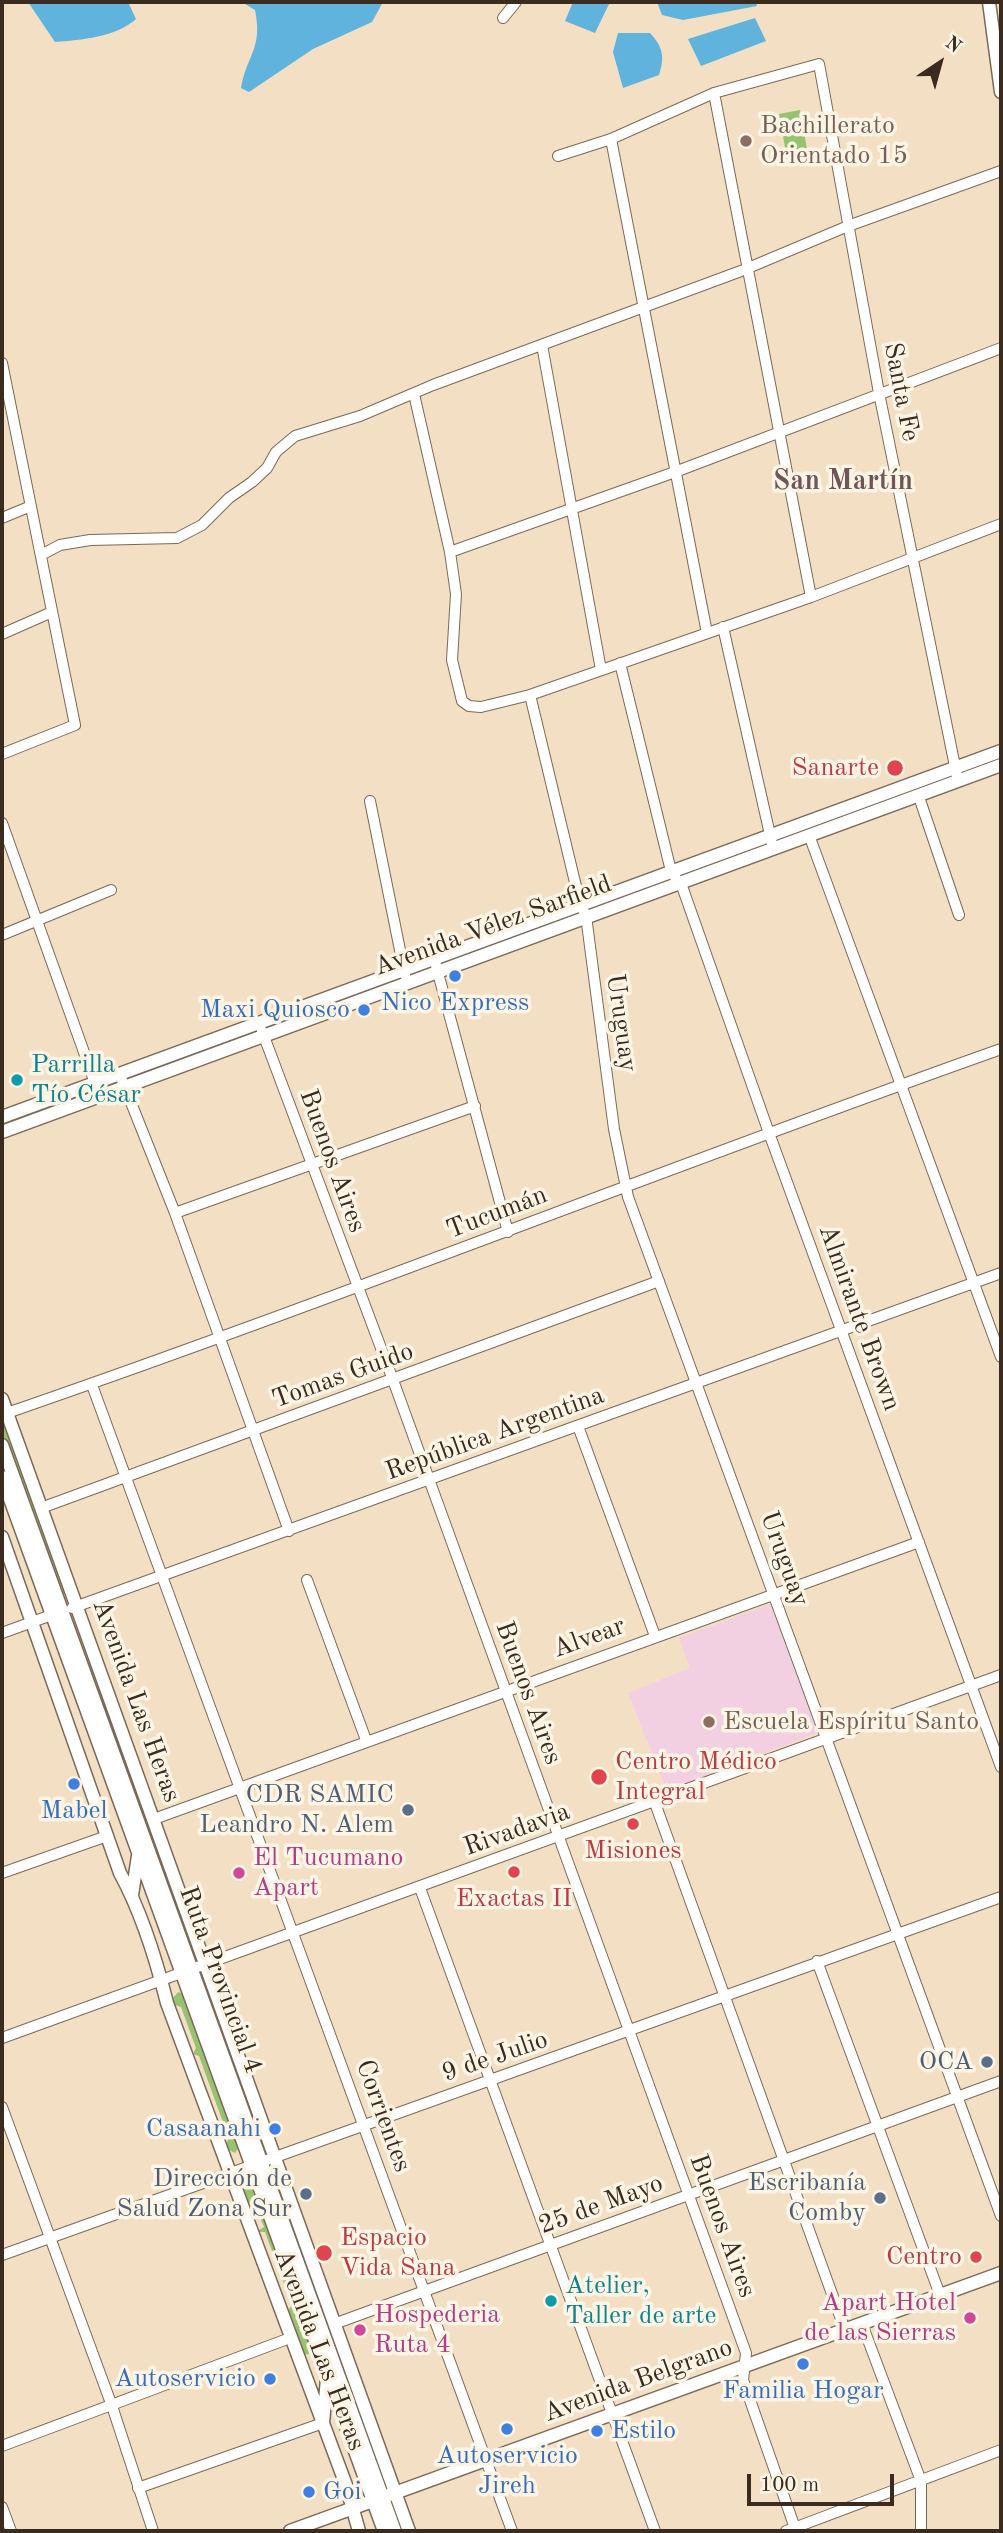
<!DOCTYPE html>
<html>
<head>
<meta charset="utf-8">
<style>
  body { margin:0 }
  #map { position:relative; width:1003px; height:2533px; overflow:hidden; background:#f3dfc3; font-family:"Old Standard TT",serif }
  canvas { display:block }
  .frame { position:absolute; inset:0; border:4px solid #3b2a1e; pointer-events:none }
  .north { position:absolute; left:905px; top:28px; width:70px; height:70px; -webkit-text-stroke:5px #fcf5e5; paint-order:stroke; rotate:36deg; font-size:19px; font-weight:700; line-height:28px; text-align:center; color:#3b2a1e }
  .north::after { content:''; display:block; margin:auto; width:24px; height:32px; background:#3b2a1e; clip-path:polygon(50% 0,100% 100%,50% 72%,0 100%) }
  .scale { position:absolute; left:747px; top:2474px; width:147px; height:32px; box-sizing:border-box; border:4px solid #3b2a1e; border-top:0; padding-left:9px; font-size:21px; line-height:24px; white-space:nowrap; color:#3b2a1e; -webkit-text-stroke:5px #fcf5e5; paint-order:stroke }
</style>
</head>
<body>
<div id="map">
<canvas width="1003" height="2533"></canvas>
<div class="frame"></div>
<div class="north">N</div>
<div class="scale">100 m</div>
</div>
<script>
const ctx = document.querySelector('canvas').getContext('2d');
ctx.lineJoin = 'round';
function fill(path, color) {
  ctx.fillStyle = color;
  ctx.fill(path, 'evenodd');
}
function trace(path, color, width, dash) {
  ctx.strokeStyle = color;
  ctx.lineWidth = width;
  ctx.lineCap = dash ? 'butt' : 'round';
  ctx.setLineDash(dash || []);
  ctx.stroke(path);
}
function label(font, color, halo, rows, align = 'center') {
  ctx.font = font + ' "Old Standard TT",serif';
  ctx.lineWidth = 7;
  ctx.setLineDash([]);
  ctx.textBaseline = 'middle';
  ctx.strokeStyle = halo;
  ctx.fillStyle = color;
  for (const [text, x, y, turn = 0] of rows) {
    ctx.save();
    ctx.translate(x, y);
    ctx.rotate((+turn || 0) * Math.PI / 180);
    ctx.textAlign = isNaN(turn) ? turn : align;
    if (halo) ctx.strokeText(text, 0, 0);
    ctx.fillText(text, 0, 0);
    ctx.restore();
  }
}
fill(new Path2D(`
  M 771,1604 L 819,1732 L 667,1791 L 628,1693 L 690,1668 L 679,1638 Z`), '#f2d0e2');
fill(new Path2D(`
  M 800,110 L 807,149 L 786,153 L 779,114 Z
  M 2,1410 L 67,1593 L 65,1594 L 61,1593 L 2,1431 Z
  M 178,1992 L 185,1994 L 239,2147 L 235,2153 L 227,2149 L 225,2144 L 229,2139 L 199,2056 L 193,2054 L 196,2048 L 181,2007 L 175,2005 L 173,1998 Z
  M 249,2181 L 324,2380 L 322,2404 L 315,2394 L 321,2384 L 310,2354 L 301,2355 L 286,2313 L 292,2305 L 265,2232 L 256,2232 L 264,2227 L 254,2203 L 245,2202 L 240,2187 Z`), '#97c270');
fill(new Path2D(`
  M 28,2 L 128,2 L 136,19 C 116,37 81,40 55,42 Z
  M 242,2 L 383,2 L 372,22 L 313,49 L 249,92 L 241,88 C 247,54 263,49 255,10 Z
  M 573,2 L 610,2 L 595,33 L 565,21 Z
  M 657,2 L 756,2 L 757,6 L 683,20 L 662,15 Z
  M 755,18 L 766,41 L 701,66 L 688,39 Z
  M 618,33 L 650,33 C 663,47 665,57 659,75 L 623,88 L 613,52 Z`), '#60b3dc');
const minor = new Path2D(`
  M 503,18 L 516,2
  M 714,93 L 811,597
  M 611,139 L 707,633
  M 558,156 L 611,139 L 714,93 L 819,64 L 879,393 L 958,781
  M 542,345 L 601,670
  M 2,363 L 75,725 L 2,754
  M 414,394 L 450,552 L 456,594 L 452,660 L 462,701 L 469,706 L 481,707 L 530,695 L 580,903 L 586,916 L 614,1129 L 628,1197 L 1001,2216
  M 2,518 L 31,506
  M 450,552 L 675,472 L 1001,348
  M 41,555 L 60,545 L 90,540 L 177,538 L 202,525 L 229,498 L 252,482 L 267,468 L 276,452 L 295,436 L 360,416 L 433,385 L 741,271 L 848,226 L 1001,171
  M 723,627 L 773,848
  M 2,634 L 52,612
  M 620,663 L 671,871 L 683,889 L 769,1133 L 1001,1767
  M 530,695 L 811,597 L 1001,524
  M 919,797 L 959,915
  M 370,801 L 405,975
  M 2,823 L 100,1097
  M 809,835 L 1001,1357
  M 2,935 L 111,890
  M 434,958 L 508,1232
  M 262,1031 L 393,1380 L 746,2353 L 743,2380 L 796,2531
  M 120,1075 L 175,1213 L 289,1531
  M 175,1213 L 475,1106
  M 92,1385 L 512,2531
  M 7,1413 C 340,1298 668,1167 1001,1049
  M 578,1426 L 655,1636
  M 41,1508 L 659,1281
  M 307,1580 L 366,1740
  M 72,1608 L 1001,1273
  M 2,1633 L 57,1613
  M 655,1803 L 845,2330
  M 154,1819 L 919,1542
  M 2,1873 L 107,1836
  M 420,1888 L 655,2531
  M 817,1961 L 940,2295
  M 2,2038 L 1001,1675
  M 2,2107 L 112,2406 L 153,2531
  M 2,2255 L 1001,1897
  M 334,2324 L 1001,2081
  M 862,2324 L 921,2481 L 921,2531
  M 2,2446 L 290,2338
  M 138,2488 L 323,2423
  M 2,2507 L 11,2531
  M 786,2531 L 1001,2450`);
const major = new Path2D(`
  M 989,2 L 1001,92
  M 2,1117 L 1001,751
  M 2,1132 L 1001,765
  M 2,1399 L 409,2531
  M 2,1445 L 395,2531
  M 2,1477 L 384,2531
  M 2,1537 L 120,1873 C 142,1913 156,1959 167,2003 L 346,2485 L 359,2531
  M 132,1895 L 138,1856
  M 323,2423 L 327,2379
  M 290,2531 L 1001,2273`);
trace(minor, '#7b6958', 12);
trace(major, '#7b6958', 15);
trace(minor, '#fff', 10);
trace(major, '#fff', 12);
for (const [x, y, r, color] of [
  [746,141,7,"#8d6e63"],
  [895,768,9,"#e0444e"],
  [455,976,7,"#3f7fe0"],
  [364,1010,7,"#3f7fe0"],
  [17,1080,7,"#0f9aa8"],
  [709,1722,7,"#8d6e63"],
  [599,1777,9,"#e0444e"],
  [74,1784,7,"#3f7fe0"],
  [408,1810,7,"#5c6f8a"],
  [633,1824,7,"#e0444e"],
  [514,1872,7,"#e0444e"],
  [239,1873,7,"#d1479c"],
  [987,2062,7,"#5c6f8a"],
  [275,2129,7,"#3f7fe0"],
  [306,2194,7,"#5c6f8a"],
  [880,2198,7,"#5c6f8a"],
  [324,2253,9,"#e0444e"],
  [976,2257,7,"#e0444e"],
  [551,2301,7,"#0f9aa8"],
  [970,2318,7,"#d1479c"],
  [360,2330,7,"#d1479c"],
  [803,2364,7,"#3f7fe0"],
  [270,2379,7,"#3f7fe0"],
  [507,2429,7,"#3f7fe0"],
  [597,2431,7,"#3f7fe0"],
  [309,2492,7,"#3f7fe0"]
]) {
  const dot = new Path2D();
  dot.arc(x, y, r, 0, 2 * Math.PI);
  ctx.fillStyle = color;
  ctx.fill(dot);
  trace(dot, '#fcf5e5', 2.5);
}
label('26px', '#785e54', '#fcf5e5', [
  ["Bachillerato",760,126],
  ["Orientado 15",760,156],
  ["Escuela Espíritu Santo",723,1722]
], 'left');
label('26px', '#3b2a1e', '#fcf5e5', [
  ["Santa Fe",901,392,79],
  ["Avenida Vélez Sarfield",493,926,-20],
  ["Uruguay",621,1023,82],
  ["Buenos Aires",332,1161,70],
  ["Tucumán",497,1213,-21],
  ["Almirante Brown",859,1318,70],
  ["Tomas Guido",343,1376,-20],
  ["República Argentina",495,1434,-20],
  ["Uruguay",784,1559,70],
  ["Alvear",589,1638,-20],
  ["Buenos Aires",528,1693,70],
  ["Avenida Las Heras",136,1701,70],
  ["Rivadavia",517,1830,-20],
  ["Ruta Provincial 4",220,1980,70],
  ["9 de Julio",495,2057,-19],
  ["Corrientes",383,2116,70],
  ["25 de Mayo",601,2205,-20],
  ["Buenos Aires",722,2226,70],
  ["Avenida Las Heras",319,2350,69],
  ["Avenida Belgrano",638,2381,-20]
]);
label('26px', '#be3a42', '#fcf5e5', [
  ["Sanarte",879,768],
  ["Centro Médico",615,1762,"left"],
  ["Integral",615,1792,"left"],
  ["Misiones",633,1851,"center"],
  ["Exactas II",514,1899,"center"],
  ["Espacio",340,2238,"left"],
  ["Vida Sana",340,2268,"left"],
  ["Centro",962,2257]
], 'right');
label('26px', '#366cbe', '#fcf5e5', [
  ["Nico Express",455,1003],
  ["Maxi Quiosco",350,1010,"right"],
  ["Mabel",74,1811],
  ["Casaanahi",261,2129,"right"],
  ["Autoservicio",256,2379,"right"],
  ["Familia Hogar",803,2391],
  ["Estilo",611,2431,"left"],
  ["Autoservicio",507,2456],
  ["Jireh",507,2486],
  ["Goi",323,2492,"left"]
]);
label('26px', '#0d838f', '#fcf5e5', [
  ["Parrilla",31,1065],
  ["Tío César",31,1095],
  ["Atelier,",565,2286],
  ["Taller de arte",565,2316]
], 'left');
label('26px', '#4e5e75', '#fcf5e5', [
  ["CDR SAMIC",394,1795],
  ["Leandro N. Alem",394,1825],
  ["OCA",973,2062],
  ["Dirección de",292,2179],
  ["Salud Zona Sur",292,2209],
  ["Escribanía",866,2183],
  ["Comby",866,2213]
], 'right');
label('26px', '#b23c85', '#fcf5e5', [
  ["El Tucumano",253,1858],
  ["Apart",253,1888],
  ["Apart Hotel",956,2303,"right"],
  ["de las Sierras",956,2333,"right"],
  ["Hospederia",374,2315],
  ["Ruta 4",374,2345]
], 'left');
label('bold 28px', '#705458', '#fcf5e5', [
  ["San Martín",843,482]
]);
</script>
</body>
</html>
